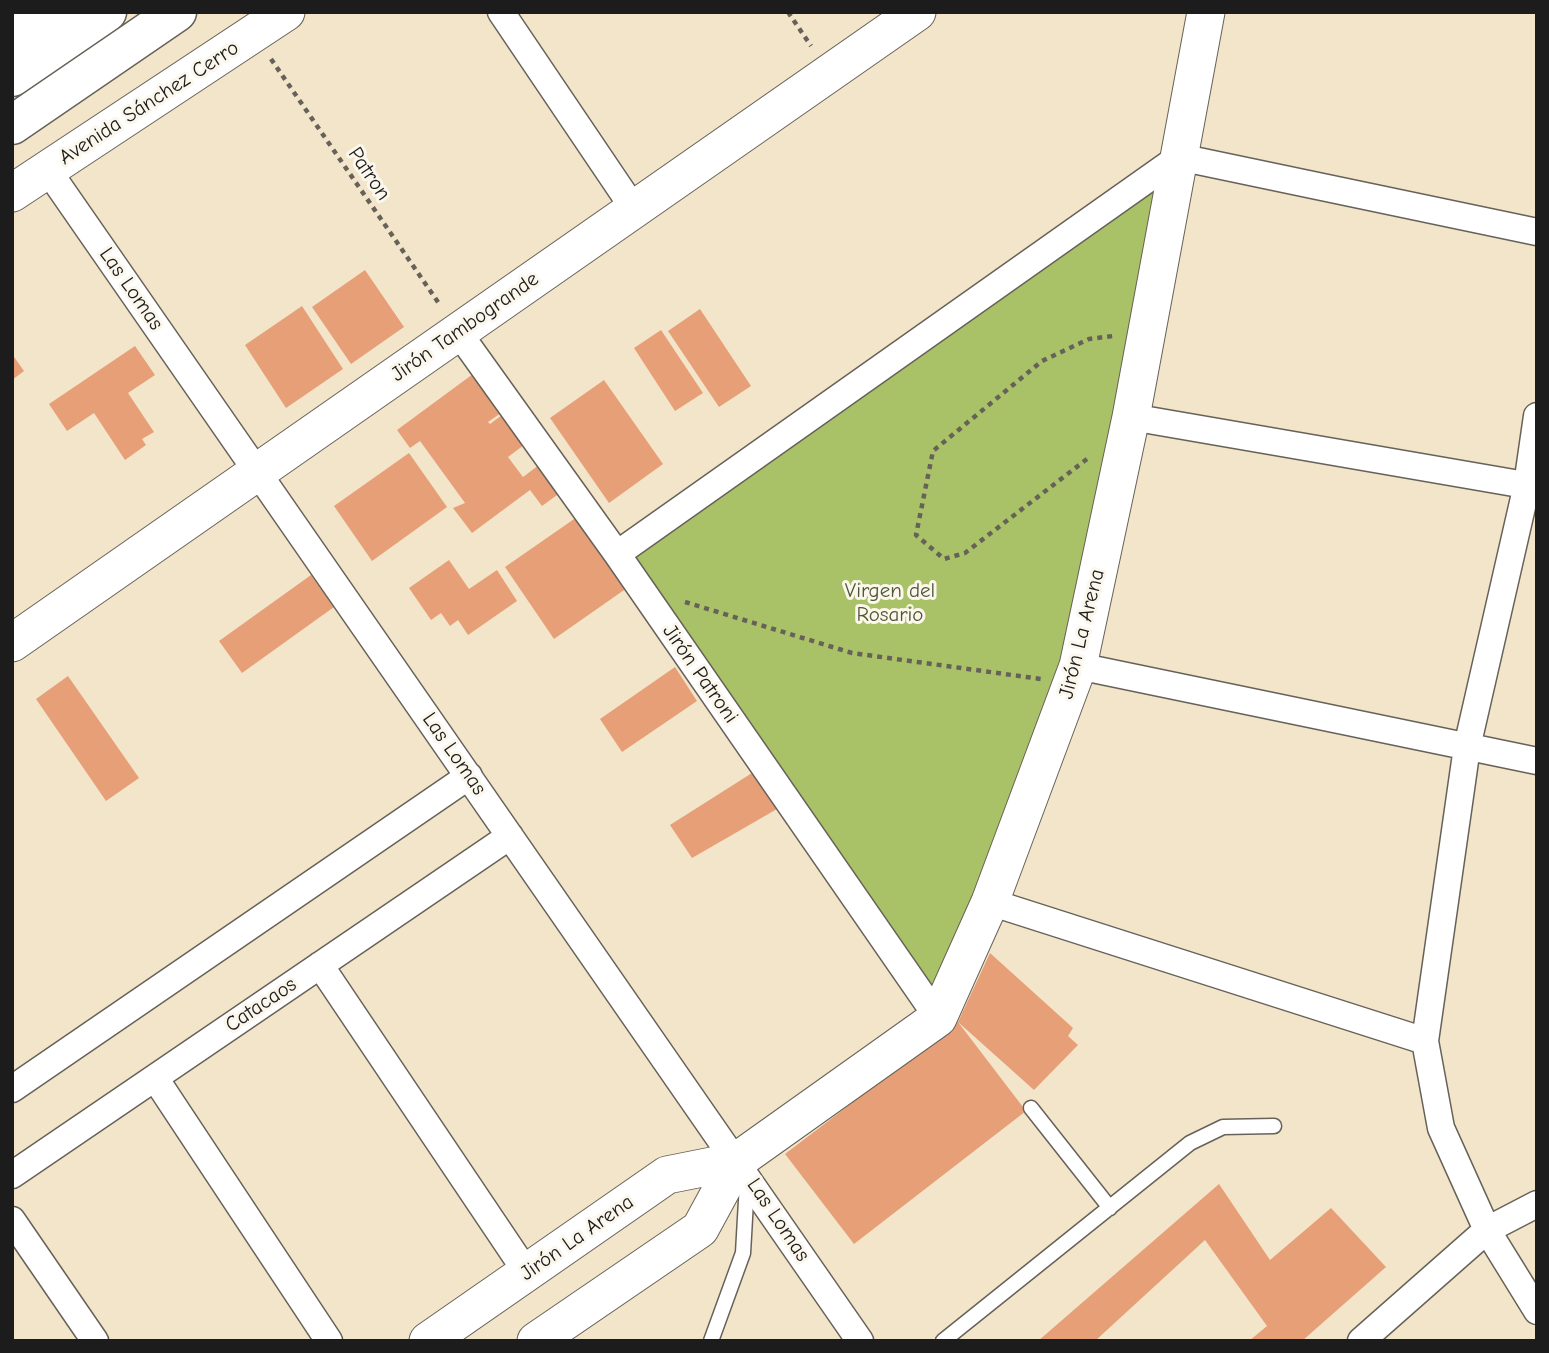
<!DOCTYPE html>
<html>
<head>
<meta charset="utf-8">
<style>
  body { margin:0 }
  #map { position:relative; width:1549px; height:1353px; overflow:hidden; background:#f2e5ca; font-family:"Comic Neue",sans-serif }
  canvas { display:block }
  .frame { position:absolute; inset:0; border:14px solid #1c1c1c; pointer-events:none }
</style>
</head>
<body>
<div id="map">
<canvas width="1549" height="1353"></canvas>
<div class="frame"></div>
</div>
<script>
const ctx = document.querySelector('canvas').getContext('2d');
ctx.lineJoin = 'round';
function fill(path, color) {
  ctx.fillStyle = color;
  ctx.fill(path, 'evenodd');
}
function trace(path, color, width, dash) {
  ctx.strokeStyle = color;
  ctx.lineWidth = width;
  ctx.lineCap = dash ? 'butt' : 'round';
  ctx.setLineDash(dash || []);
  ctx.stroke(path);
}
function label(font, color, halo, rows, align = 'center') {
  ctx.font = font + ' "Comic Neue",sans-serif';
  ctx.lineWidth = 6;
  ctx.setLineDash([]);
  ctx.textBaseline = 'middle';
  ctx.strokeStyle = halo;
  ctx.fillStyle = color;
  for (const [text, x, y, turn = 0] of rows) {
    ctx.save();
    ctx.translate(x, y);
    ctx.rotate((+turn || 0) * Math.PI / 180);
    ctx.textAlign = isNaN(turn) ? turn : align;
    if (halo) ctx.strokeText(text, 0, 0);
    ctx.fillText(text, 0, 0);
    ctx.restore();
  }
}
fill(new Path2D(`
  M 1179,157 L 1078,666 L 938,1018 L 617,554 Z`), '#aac267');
fill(new Path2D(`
  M 365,270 L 404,327 L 351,364 L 312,307 Z
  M 302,306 L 343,369 L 286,408 L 245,345 Z
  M 700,309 L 751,386 L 719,407 L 668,331 Z
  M 661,330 L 703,393 L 675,411 L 634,348 Z
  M 135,346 L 155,375 L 128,393 L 154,432 L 142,439 L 146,445 L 125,460 L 94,413 L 67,431 L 49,404 Z
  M 12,354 L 24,371 L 12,380 Z
  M 473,374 L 501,413 L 488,422 L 490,424 L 502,415 L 524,445 L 508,457 L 523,477 L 543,462 L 564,490 L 542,506 L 530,490 L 472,533 L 453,508 L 465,503 L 420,441 L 410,448 L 397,430 Z
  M 604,380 L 663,464 L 609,503 L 550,418 Z
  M 409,453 L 447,507 L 372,561 L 334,506 Z
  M 577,517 L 627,588 L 554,639 L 505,567 Z
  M 449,560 L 469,589 L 497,570 L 517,601 L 468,635 L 458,620 L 450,626 L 441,613 L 431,620 L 409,588 Z
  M 311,575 L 334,607 L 242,673 L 219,641 Z
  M 675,667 L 697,701 L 622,752 L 600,719 Z
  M 68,676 L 139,778 L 106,801 L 36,699 Z
  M 752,773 L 777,809 L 692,858 L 670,825 Z
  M 990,953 L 1073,1028 L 1068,1036 L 1078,1045 L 1034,1090 L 958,1022 L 1026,1111 L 854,1244 L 785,1154 L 958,1022 Z
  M 1219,1184 L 1270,1260 L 1331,1208 L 1386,1267 L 1302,1341 L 1249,1341 L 1267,1326 L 1205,1240 L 1095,1341 L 1038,1341 Z`), '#e79f78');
const lane = new Path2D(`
  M 1031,1108 L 1110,1208
  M 711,1341 L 743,1253 L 747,1183
  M 943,1341 L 1190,1143 L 1223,1127 L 1274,1126`);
const street = new Path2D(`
  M 501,12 L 634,209
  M 47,169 L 860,1341
  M 458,332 L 617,554 L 938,1018
  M 1537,416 L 1527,485 L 1467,747 L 1425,1041 L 1441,1128 L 1487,1230 L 1537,1311
  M 1131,417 L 1537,487
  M 617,554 L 1179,157 L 1537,232
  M 1078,666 L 1537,761
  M 990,902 L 1425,1041
  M 320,965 L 527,1273
  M 155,1078 L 329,1341
  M 12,1089 L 469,776
  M 12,1175 L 510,836
  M 12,1220 L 95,1341
  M 1361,1341 L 1487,1230 L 1537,1204`);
const secondary = new Path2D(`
  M 12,16 L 18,12
  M 12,193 L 286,12
  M 12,643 L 917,12
  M 428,1341 L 667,1175 L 737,1161 L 938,1018 L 990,902 L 1078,666 L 1131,417 L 1206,12
  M 536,1341 L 700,1229 L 737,1161`);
const primary = new Path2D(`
  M 12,53 L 55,12
  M 12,77 L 107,12
  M 12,125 L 177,12`);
trace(lane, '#676259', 17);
trace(street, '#676259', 29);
trace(secondary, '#676259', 39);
trace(primary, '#676259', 41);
trace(new Path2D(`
  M 788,12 L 811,46
  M 271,59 L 440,305
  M 1087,459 L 965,553 L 944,559 L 916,535 L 933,451 L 1042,361 L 1089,339 L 1113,336
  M 685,602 L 852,653 L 1041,679`), '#676259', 4.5, [5, 5]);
trace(lane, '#fff', 14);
trace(street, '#fff', 26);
trace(secondary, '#fff', 37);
trace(primary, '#fff', 38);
label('21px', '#1c1c1c', '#fbf7ec', [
  ["Avenida Sánchez Cerro",149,103,-33],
  ["Patron",369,174,56],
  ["Las Lomas",131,289,55],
  ["Jirón Tambogrande",465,327,-35],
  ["Jirón La Arena",1082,634,-76],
  ["Jirón Patroni",700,674,55],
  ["Las Lomas",454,754,55],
  ["Catacaos",261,1005,-34],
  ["Las Lomas",778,1220,56],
  ["Jirón La Arena",577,1238,-35]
]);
label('21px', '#4e5636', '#fbf7ec', [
  ["Virgen del",890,591],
  ["Rosario",890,615]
]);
</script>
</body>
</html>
